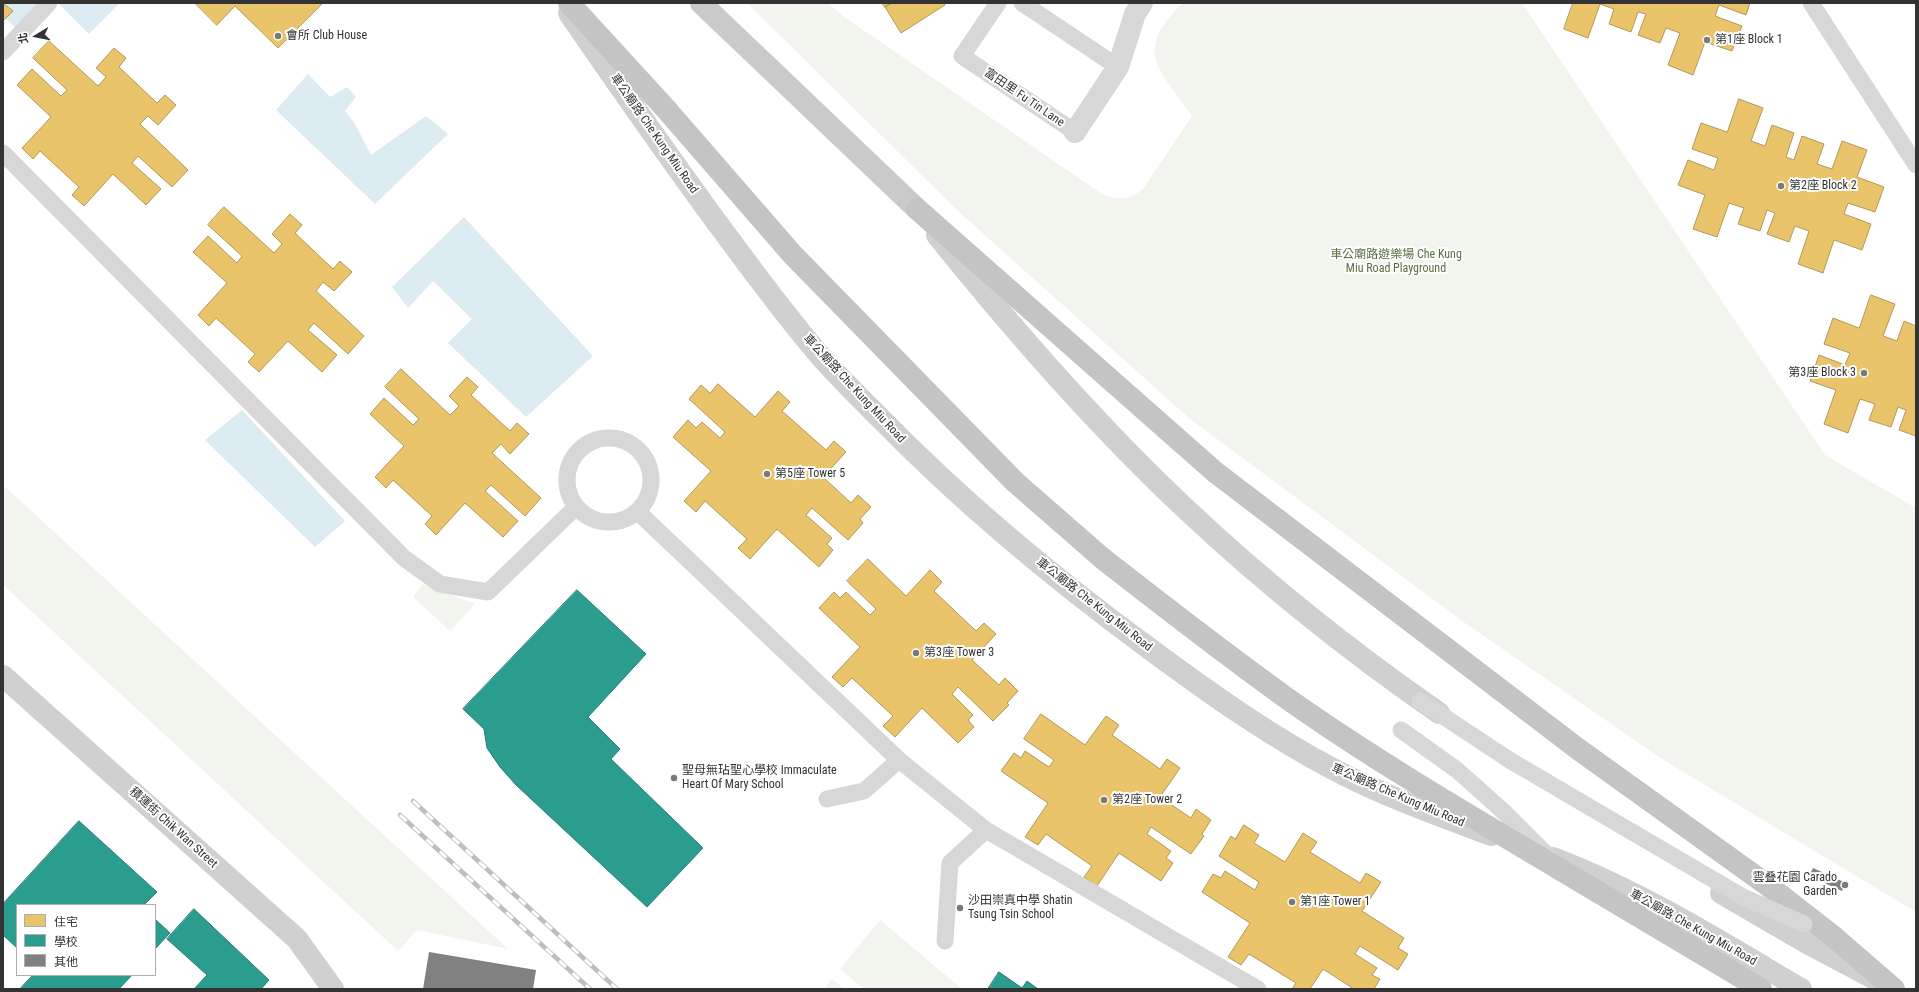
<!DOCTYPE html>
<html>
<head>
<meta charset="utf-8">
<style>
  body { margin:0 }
  #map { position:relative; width:1919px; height:992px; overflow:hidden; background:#fff; font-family:"Roboto Condensed","Noto Sans TC",sans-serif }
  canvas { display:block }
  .frame { position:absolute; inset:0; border:4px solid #333; pointer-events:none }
  .legend { position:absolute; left:16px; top:904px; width:140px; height:72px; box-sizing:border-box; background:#fff; border:1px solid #adadad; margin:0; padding:5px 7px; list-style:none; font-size:12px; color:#333 }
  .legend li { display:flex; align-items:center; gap:8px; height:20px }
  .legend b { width:20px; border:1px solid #adadad }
  .north { position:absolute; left:16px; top:16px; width:40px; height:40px; -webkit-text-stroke:3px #fff; paint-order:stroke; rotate:260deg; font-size:11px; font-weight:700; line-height:16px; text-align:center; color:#333 }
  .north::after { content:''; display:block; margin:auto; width:14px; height:18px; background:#333; clip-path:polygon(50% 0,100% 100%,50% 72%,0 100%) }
</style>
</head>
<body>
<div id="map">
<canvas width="1919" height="992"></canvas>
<div class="frame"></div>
<ul class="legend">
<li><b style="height:11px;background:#e9c46a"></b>住宅</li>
<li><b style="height:11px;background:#2a9d8f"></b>學校</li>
<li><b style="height:11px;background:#818181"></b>其他</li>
</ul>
<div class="north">北</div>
</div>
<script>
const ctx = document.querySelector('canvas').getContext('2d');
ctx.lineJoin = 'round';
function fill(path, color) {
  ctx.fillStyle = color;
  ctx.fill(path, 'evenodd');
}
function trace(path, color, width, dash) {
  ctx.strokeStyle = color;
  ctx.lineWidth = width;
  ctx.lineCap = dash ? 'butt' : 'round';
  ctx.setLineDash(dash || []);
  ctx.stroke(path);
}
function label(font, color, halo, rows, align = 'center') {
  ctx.font = font + ' "Roboto Condensed","Noto Sans TC",sans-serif';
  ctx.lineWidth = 4;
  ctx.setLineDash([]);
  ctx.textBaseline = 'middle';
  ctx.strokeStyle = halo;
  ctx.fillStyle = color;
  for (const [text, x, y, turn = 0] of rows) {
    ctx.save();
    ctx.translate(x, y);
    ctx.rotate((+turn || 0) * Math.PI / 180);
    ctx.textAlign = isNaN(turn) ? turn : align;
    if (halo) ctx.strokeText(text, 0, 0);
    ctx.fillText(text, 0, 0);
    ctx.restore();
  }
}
fill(new Path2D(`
  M 747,3 L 828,3 L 843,16 L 1102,194 C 1118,201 1129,200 1143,189 L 1192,116 C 1161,70 1131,52 1183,3 L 1522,3 L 1825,455 L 1916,508 L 1916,912 L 1665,761 L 1465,623 L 1190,419 L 958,211 Z
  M 3,485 L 508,949 L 417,930 L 398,951 L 3,585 Z
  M 423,584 L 475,604 L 450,631 L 413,597 Z
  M 880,920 L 962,989 L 864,989 L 840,969 Z
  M 832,979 L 844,989 L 824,989 Z`), '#f1f5ed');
fill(new Path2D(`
  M 3,3 L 40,3 L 16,28 L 3,16 Z
  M 58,3 L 120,3 L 89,34 Z
  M 308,74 L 330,97 L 347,87 L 356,97 L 345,111 L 355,124 L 371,155 L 426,116 L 448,134 L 375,204 L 276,110 Z
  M 464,217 L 593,356 L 526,417 L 448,343 L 472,319 L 433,281 L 408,308 L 392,287 Z
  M 242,410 L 345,521 L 315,547 L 205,440 Z`), '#ddebf3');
const homes = new Path2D(`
  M 3,3 L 13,11 L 3,21 Z
  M 195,3 L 323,3 L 278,48 L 235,6 L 217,25 Z
  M 882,3 L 892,3 L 885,7 Z
  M 892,3 L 944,3 L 945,5 L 901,33 L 885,7 Z
  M 1573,3 L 1750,3 L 1746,15 L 1719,5 L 1715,16 L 1742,26 L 1732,51 L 1705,42 L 1693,75 L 1668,65 L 1680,33 L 1666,28 L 1660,43 L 1638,35 L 1646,14 L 1638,12 L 1631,32 L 1609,24 L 1614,9 L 1600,4 L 1588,38 L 1564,29 Z
  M 49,41 L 98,86 L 106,77 L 96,68 L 114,48 L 126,58 L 119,67 L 157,103 L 165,95 L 176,105 L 158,125 L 148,116 L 140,124 L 188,170 L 172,187 L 138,156 L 132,163 L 161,189 L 146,205 L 113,174 L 84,206 L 72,195 L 79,187 L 40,151 L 33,159 L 22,148 L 51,117 L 17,85 L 32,69 L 61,96 L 67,90 L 33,58 Z
  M 1739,99 L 1763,108 L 1751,141 L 1765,146 L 1772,125 L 1794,133 L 1786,157 L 1794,160 L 1802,136 L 1824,144 L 1817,164 L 1832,169 L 1842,141 L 1867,150 L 1857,177 L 1884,187 L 1875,212 L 1848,203 L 1844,214 L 1871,224 L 1862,250 L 1834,240 L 1823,273 L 1798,264 L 1809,231 L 1795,226 L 1789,242 L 1767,234 L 1775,213 L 1767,210 L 1760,231 L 1738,224 L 1744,208 L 1729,203 L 1717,237 L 1693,229 L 1705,195 L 1678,185 L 1688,160 L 1714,170 L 1718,158 L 1692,149 L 1701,123 L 1727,132 Z
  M 224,207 L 274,253 L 282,244 L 272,234 L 290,214 L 302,225 L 295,233 L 333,269 L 340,261 L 352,272 L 334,291 L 323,282 L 316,291 L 364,336 L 348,354 L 314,323 L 308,330 L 337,355 L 322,372 L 288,341 L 259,372 L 248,362 L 255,354 L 216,318 L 209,326 L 198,315 L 227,283 L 193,252 L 208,236 L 237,263 L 242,256 L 208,225 Z
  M 1871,295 L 1895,304 L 1883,336 L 1897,341 L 1904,321 L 1916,326 L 1916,436 L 1899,430 L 1906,410 L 1898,407 L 1891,427 L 1869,420 L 1875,404 L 1860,399 L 1848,433 L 1824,424 L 1836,390 L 1810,381 L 1819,355 L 1845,365 L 1850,353 L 1824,344 L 1833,318 L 1859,328 Z
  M 401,369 L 450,415 L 459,406 L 449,396 L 467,377 L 478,387 L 471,395 L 510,431 L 517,423 L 529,434 L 510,454 L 501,444 L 492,453 L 541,498 L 525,516 L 491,485 L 485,491 L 518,521 L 503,537 L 465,503 L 436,535 L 425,524 L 432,516 L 393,480 L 386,488 L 375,477 L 404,446 L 370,414 L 384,398 L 413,425 L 419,419 L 385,387 Z
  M 718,384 L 755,417 L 778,391 L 790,402 L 782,411 L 826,450 L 834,441 L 846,452 L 823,477 L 851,503 L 858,495 L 871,507 L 860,519 L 863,523 L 848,540 L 812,508 L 806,515 L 832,538 L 827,544 L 833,550 L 819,567 L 777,529 L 750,559 L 738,548 L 747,539 L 705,501 L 696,512 L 684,501 L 711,471 L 673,437 L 688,420 L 696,428 L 702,422 L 720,438 L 725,432 L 689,399 L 701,385 L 710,393 Z
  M 868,559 L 906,596 L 930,570 L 942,582 L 934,591 L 976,631 L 984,623 L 996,634 L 972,660 L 999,685 L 1005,678 L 1018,691 L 1007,703 L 1009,705 L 993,721 L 958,687 L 952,694 L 973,715 L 968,720 L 974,727 L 958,743 L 922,708 L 895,737 L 883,726 L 893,716 L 852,678 L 843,687 L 832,677 L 860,647 L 819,608 L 834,592 L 840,598 L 846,592 L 870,615 L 876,609 L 847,581 Z
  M 1041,714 L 1085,745 L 1106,716 L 1119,725 L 1112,735 L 1160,769 L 1167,759 L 1180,768 L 1160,797 L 1191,818 L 1196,809 L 1211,820 L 1202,834 L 1204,836 L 1191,854 L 1151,827 L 1147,834 L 1171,851 L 1166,858 L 1173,863 L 1161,881 L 1119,853 L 1097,886 L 1084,877 L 1092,866 L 1046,834 L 1038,845 L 1025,837 L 1048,803 L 1001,771 L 1014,753 L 1021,758 L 1025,751 L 1049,767 L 1054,760 L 1024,739 Z
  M 1244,825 L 1259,835 L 1254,843 L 1285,862 L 1303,833 L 1317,842 L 1310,852 L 1360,883 L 1366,873 L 1381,882 L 1362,911 L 1404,938 L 1398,948 L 1408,954 L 1398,970 L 1360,946 L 1355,954 L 1377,968 L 1372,975 L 1380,979 L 1374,989 L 1354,989 L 1323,969 L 1310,989 L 1292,989 L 1296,983 L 1249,954 L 1241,965 L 1228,957 L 1250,923 L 1202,892 L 1213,874 L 1221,878 L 1225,871 L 1255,890 L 1259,882 L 1219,856 L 1231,836 L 1235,839 Z`);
fill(homes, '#e9c46a');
trace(homes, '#b2985a', 1);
const schools = new Path2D(`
  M 577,590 L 646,654 L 588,717 L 620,749 L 611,759 L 703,848 L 647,907 L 516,785 L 500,767 L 487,748 L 484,729 L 463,709 Z
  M 79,821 L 157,892 L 144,905 L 17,905 L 17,948 L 3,935 L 3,904 Z
  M 194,909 L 269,980 L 261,989 L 194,989 L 207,975 L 167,939 Z
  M 155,919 L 170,933 L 155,949 Z
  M 999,972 L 1022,988 L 1027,981 L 1038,989 L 988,989 Z
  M 33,975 L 132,975 L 119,989 L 20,989 Z`);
fill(schools, '#2a9d8f');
trace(schools, '#2d7d73', 1);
fill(new Path2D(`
  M 1813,868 L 1846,883 L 1842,891 L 1809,876 Z
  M 429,952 L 536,970 L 533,989 L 423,989 Z`), '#818181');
trace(new Path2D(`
  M 998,3 L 962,56 L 1075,132
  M 1022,3 L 1118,67
  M 1811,3 L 1916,165
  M 3,52 L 49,3
  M 3,153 L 404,558 L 440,584 L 488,592 L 576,507
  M567 480a42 42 0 1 1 84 0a42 42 0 1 1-84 0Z
  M 637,511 L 899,760 L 986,830 L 1258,989
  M 1401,730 L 1457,770 L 1504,812
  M 827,799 L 864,791 L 899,760
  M 945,941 L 950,863 L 986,830`), '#d7d7d7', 17);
trace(new Path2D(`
  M 1075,132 L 1118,67 L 1135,14 L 1142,3`), '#d7d7d7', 22);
trace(new Path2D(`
  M 569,13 C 614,79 660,144 707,209 C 741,255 774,301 811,345 C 832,371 857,395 880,418 C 964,504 1057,581 1154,652 C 1211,694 1270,736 1333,769 C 1384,796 1438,815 1491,835
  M 937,235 C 1015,332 1098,427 1189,512 C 1267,585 1351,652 1439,713
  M 3,676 L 297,939 L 333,989
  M 1553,858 C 1640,891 1721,942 1801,989
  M 1721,893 L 1807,943 L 1879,981`), '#d0d0d0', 22);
trace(new Path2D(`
  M 701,3 L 917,209`), '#cacaca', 22);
trace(new Path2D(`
  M 569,3 L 666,109 L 792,254 L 1015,482 L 1102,558
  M 917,209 L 1215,472 L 1578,749 L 1766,884 L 1834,937
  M 1561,870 L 1761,989`), '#c4c4c4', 22);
const rail = new Path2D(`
  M 413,801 L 617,989
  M 400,815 L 590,989`);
trace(rail, '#bebebe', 4.5);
trace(rail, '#fff', 3, [9]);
trace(new Path2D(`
  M 1420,701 L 1511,761 L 1743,897 L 1804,924
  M 1504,812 L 1547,855`), '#d7d7d7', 17);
trace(new Path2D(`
  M 1102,558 C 1162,605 1223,652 1285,697 C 1374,760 1467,814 1561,870
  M 1834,937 L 1894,989`), '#c4c4c4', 22);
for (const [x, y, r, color] of [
  [278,36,4,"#7a7a7a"],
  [1707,40,4,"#7a7a7a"],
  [1781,186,4,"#7a7a7a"],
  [1864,373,4,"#7a7a7a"],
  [767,474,4,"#7a7a7a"],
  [916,653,4,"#7a7a7a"],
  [674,778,4,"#7a7a7a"],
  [1104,800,4,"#7a7a7a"],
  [1845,885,4,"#7a7a7a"],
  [1292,902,4,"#7a7a7a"],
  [960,908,4,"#7a7a7a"]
]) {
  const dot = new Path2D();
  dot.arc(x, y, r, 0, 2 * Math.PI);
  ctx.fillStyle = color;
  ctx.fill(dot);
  trace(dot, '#fff', 1.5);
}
label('12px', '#333', '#fff', [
  ["會所 Club House",286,36],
  ["第1座 Block 1",1715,40],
  ["第2座 Block 2",1789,186],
  ["第3座 Block 3",1856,373,"right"],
  ["第5座 Tower 5",775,474],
  ["第3座 Tower 3",924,653],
  ["聖母無玷聖心學校 Immaculate",682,771],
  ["Heart Of Mary School",682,785],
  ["第2座 Tower 2",1112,800],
  ["雲叠花園 Carado",1837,878,"right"],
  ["Garden",1837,892,"right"],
  ["沙田崇真中學 Shatin",968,901],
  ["Tsung Tsin School",968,915],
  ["第1座 Tower 1",1300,902]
], 'left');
label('12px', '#333', '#fff', [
  ["富田里 Fu Tin Lane",1024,98,34],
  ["車公廟路 Che Kung Miu Road",654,134,55],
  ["車公廟路 Che Kung Miu Road",854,389,47],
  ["車公廟路 Che Kung Miu Road",1094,605,38],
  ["車公廟路 Che Kung Miu Road",1398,796,23],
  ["積運街 Chik Wan Street",173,828,42],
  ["車公廟路 Che Kung Miu Road",1693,928,29]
]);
label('12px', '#56703f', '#fff', [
  ["車公廟路遊樂場 Che Kung",1396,255],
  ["Miu Road Playground",1396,269]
]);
</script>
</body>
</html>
